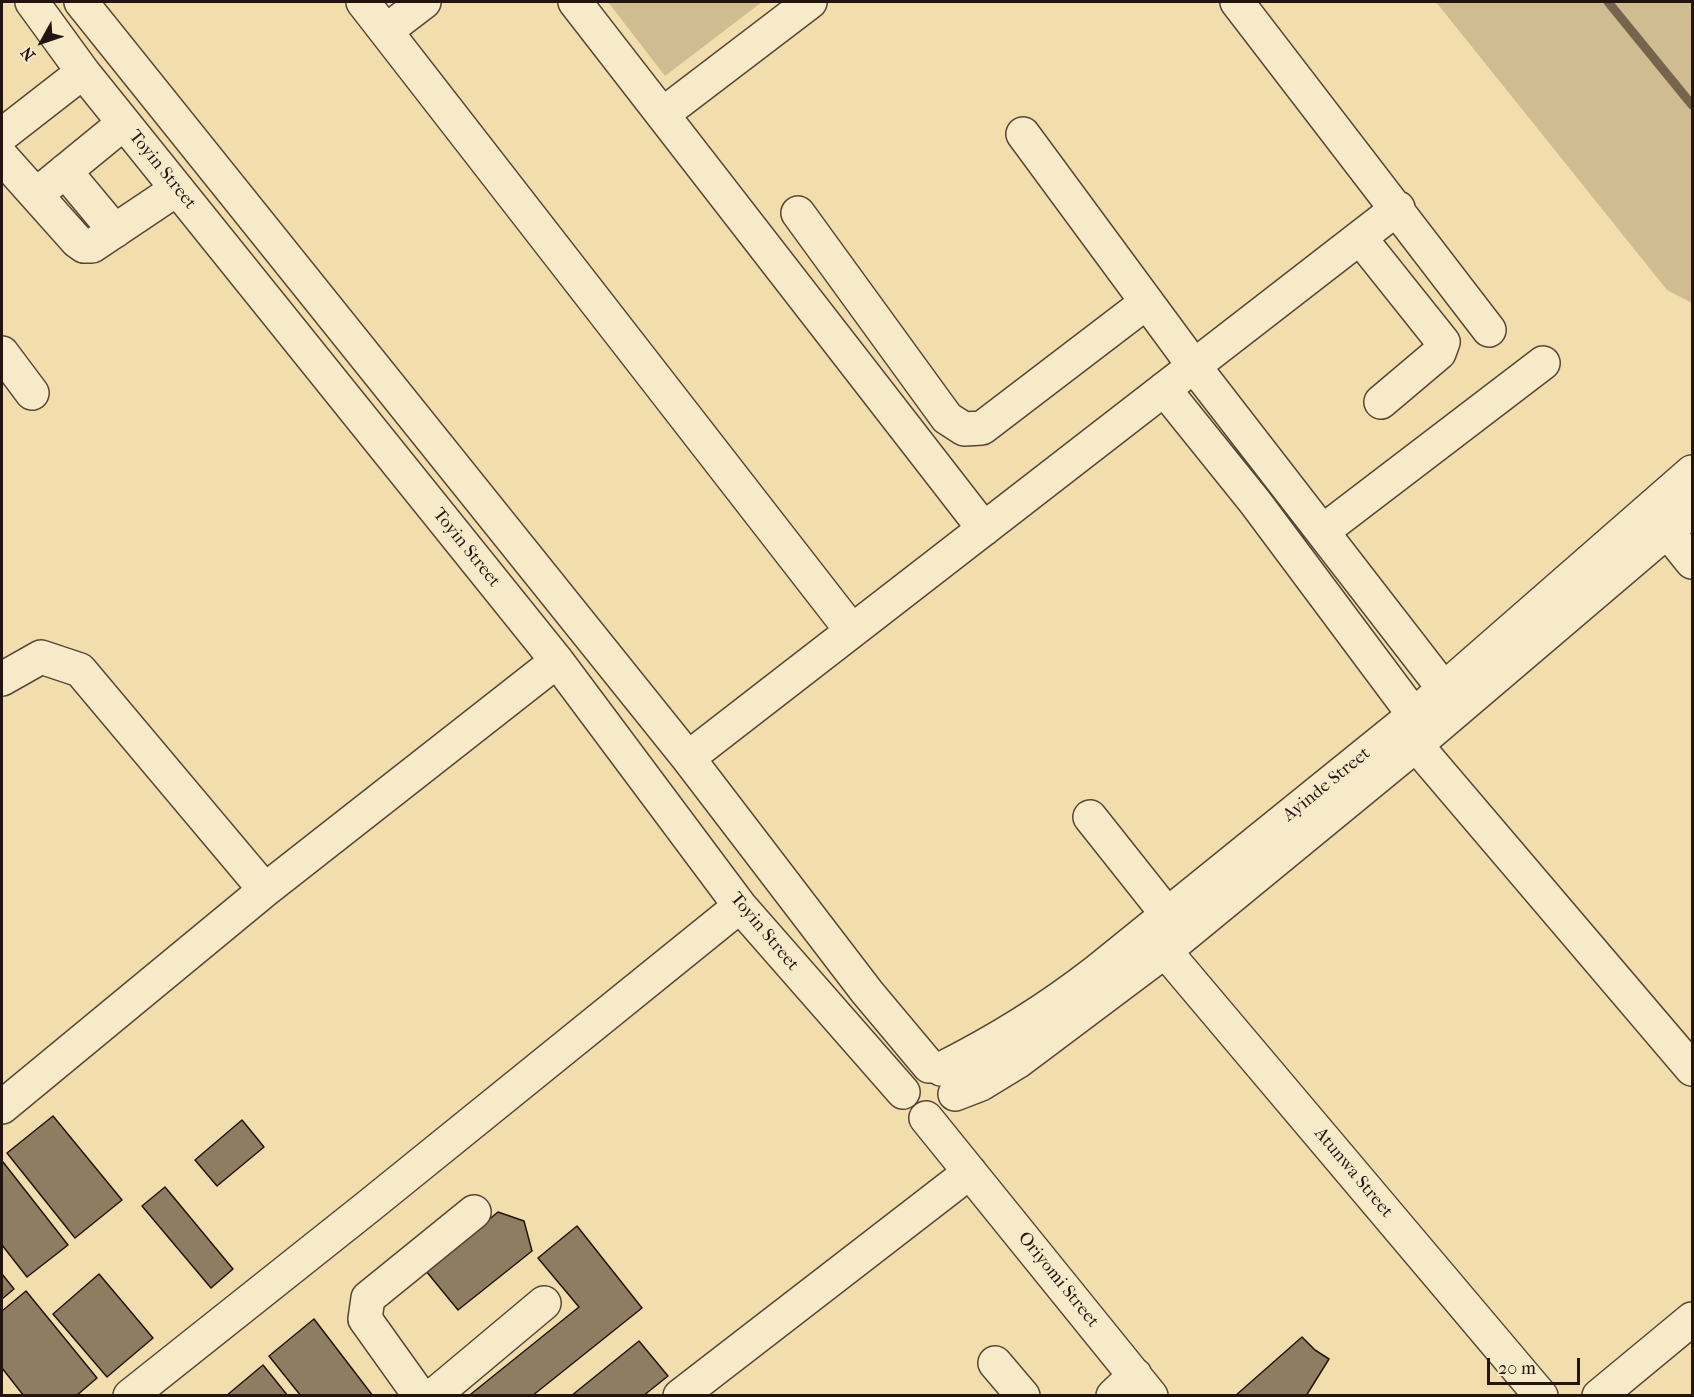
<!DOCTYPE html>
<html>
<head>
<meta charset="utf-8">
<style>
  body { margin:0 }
  #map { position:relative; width:1694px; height:1397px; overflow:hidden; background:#f2deac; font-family:"IM FELL French Canon",serif }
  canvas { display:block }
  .frame { position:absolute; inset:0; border:3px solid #24140f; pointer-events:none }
  .north { position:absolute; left:12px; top:12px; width:60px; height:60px; -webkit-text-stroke:4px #f7eac9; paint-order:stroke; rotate:230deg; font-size:16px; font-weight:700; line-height:24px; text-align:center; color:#24140f }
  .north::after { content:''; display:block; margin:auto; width:21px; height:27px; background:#24140f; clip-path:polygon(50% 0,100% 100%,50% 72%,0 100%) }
  .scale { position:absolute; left:1487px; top:1358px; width:93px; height:27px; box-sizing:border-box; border:3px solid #24140f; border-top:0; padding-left:8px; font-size:18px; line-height:21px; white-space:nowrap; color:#24140f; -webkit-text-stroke:4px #f7eac9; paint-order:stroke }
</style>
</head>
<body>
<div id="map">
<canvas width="1694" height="1397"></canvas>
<div class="frame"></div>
<div class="north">N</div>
<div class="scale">20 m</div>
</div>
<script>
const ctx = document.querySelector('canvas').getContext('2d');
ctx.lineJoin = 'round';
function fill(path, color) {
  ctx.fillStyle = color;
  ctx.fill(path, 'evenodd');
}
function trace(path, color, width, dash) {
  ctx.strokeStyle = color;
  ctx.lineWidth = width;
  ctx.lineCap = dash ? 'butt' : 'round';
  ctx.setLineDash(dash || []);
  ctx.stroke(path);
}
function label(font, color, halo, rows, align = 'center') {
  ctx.font = font + ' "IM FELL French Canon",serif';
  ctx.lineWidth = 6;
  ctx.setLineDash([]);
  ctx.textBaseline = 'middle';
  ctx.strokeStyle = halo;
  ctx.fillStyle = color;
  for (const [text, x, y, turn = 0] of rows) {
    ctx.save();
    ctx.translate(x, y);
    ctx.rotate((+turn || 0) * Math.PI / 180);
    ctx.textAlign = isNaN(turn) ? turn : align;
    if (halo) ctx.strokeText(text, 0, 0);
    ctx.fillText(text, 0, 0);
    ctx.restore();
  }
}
fill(new Path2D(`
  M 608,2 L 762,2 L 665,76 Z
  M 1436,2 L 1692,2 L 1692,303 L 1667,290 Z`), '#cfbc91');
trace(new Path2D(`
  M 1608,2 L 1692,105`), '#76644d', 9);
const building = new Path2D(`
  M 53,1116 L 122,1200 L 75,1238 L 7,1153 Z
  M 242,1120 L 264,1147 L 217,1186 L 195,1160 Z
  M 2,1162 L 3,1162 L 68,1245 L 27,1277 L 2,1245 Z
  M 165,1187 L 233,1269 L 211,1288 L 142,1206 Z
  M 498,1212 L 524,1221 L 532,1251 L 458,1310 L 426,1271 Z
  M 577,1226 L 642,1308 L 532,1396 L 473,1396 L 471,1394 L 579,1307 L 538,1258 Z
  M 2,1274 L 14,1289 L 2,1299 Z
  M 99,1274 L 153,1338 L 107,1377 L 53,1314 Z
  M 26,1291 L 97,1378 L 76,1396 L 24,1396 L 2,1368 L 2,1311 Z
  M 314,1319 L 373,1396 L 301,1396 L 269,1356 Z
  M 1302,1337 L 1315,1350 L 1329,1359 L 1306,1396 L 1235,1396 Z
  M 639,1341 L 668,1376 L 643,1396 L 571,1396 Z
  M 263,1365 L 288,1396 L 226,1396 Z`);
fill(building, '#8f7d61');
trace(building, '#24140f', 1.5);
const minor = new Path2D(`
  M 32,2 L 83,72 L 557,661 L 740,906 L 903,1092
  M 81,2 L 688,758 L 867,992 L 929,1066
  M 363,2 L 852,631
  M 575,2 L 984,529
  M 1237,2 L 1489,330
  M 386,31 L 424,2
  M 663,114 L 810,2
  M 1023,134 L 1194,366 L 1444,689
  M 2,135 L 83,72
  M 2,157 L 77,241 L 84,246 L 92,246 L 177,189
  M 65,171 L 115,231
  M 36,195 L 124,123
  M 798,213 L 947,418 L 964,429 L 982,428 L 1147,302
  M 1360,238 L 1443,342 L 1439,353 L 1381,402
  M 2,353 L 32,393
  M 1164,389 L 1255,502 L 1414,715
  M 1323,531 L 1543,363
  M 1667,531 L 1692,562
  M 2,679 L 41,657 L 80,670 L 265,890
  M 1416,745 L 1692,1069
  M 688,758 L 1398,208
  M 1090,817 L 1167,914
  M 1165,951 L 1541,1396
  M 941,1069 C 997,1041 1047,1010 1096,972 L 1414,715 L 1692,472
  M 955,1094 L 981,1084 L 1017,1062 L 1165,951 L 1416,745 L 1692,510
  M 2,1107 L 265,890 L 557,661
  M 926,1118 L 1151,1396
  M 995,1363 L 1023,1396
  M 130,1396 L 369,1206 L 740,906
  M 420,1396 L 365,1319 L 368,1298 L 474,1212
  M 433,1396 L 544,1303
  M 680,1396 L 970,1172
  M 1113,1396 L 1135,1375
  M 1599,1396 L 1692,1319`);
trace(minor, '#584636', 36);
trace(minor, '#f7eac9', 33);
label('18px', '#24140f', '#f7eac9', [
  ["Toyin Street",162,170,51],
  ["Toyin Street",466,548,51],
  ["Ayinde Street",1327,785,-39],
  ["Toyin Street",764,932,50],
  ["Atunwa Street",1353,1173,50],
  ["Oriyomi Street",1058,1280,51]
]);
</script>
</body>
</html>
